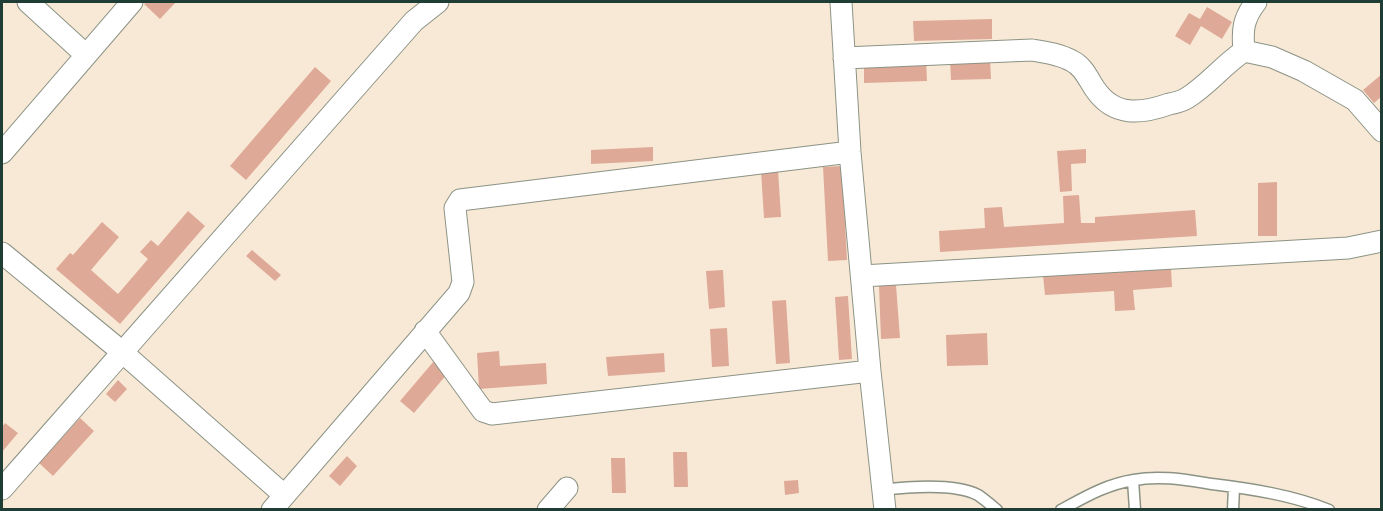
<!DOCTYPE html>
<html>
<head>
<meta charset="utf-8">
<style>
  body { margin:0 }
  #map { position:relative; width:1383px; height:511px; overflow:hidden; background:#f8e9d6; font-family:Sriracha,sans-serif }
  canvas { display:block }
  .frame { position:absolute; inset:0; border:3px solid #1f3d34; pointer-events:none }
</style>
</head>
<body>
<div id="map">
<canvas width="1383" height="511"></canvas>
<div class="frame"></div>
</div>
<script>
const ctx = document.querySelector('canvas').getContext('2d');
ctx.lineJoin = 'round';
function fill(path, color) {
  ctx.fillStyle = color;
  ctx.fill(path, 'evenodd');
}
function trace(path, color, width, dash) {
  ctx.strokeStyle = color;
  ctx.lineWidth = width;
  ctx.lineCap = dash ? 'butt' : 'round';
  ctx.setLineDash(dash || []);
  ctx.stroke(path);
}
fill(new Path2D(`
  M 147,2 L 176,2 L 160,19 L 144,4 Z
  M 1207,7 L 1232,22 L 1222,39 L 1201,26 L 1190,45 L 1175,36 L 1189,13 L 1200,19 Z
  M 992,19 L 992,39 L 914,41 L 913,21 Z
  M 990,58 L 991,79 L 951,80 L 950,60 Z
  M 926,60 L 927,81 L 864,83 L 864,63 Z
  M 315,67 L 331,81 L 246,180 L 230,166 Z
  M 1382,74 L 1382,96 L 1374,103 L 1363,90 Z
  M 653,147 L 653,161 L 591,164 L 591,150 Z
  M 1086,149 L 1086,163 L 1071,164 L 1072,191 L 1060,192 L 1057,151 Z
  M 842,166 L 847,260 L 828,261 L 823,167 Z
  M 778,170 L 781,217 L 764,218 L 761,171 Z
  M 1277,182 L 1277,236 L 1258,236 L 1258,183 Z
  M 1079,195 L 1081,223 L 1095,223 L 1095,217 L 1195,210 L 1197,236 L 940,252 L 939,231 L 985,228 L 984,208 L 1002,207 L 1004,227 L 1064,223 L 1063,196 Z
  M 188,211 L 205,226 L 120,324 L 56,269 L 70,253 L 73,255 L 102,222 L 119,237 L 91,270 L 118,294 L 148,259 L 140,252 L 151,240 L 158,246 Z
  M 252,250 L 281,275 L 275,281 L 246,256 Z
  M 1171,268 L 1172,287 L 1133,290 L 1135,310 L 1115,311 L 1114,291 L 1045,295 L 1043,275 Z
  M 723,270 L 725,307 L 709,309 L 706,271 Z
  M 896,285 L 900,338 L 881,339 L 879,286 Z
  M 848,296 L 852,359 L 839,360 L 835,297 Z
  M 786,300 L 790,363 L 776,364 L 772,301 Z
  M 727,328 L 729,366 L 712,367 L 710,329 Z
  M 987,333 L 988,365 L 947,366 L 946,335 Z
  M 499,351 L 500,366 L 546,363 L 547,384 L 479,389 L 477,353 Z
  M 664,353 L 665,372 L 608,376 L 606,357 Z
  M 434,361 L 448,373 L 414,413 L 400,401 Z
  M 118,380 L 127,389 L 115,402 L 106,394 Z
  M 80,418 L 94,431 L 53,476 L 39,463 Z
  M 5,423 L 18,433 L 2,452 L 2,427 Z
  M 673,452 L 687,452 L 688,487 L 674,487 Z
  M 347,456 L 357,466 L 340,486 L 329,476 Z
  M 611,458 L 625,458 L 626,493 L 612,493 Z
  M 798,480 L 799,493 L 785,495 L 784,481 Z`), '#dfa998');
const lane = new Path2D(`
  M 1133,480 L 1135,510
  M 882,490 C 907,487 955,483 978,495 C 984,499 991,505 997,510
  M 1061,510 C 1085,497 1107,484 1134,480 C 1160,475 1186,480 1212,484 C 1252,489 1292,495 1329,510
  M 1233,510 L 1234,487`);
const street = new Path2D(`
  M 28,2 L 86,55
  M 841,2 L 850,152 L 870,371 L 885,510
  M 1244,51 C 1242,30 1243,19 1256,2
  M 844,58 L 1032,50 C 1045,52 1060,54 1072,61 C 1084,67 1088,79 1095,89 C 1114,117 1141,114 1169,104 C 1175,103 1182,101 1187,98 C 1208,85 1223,65 1244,51 L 1272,57 L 1304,71 L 1355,100 L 1382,131
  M 2,153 L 132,2
  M 2,253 L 121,351 L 284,495
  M 862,276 L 1348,248 L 1382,241
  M 425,331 L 483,411 L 492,414 L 870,371
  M 2,489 L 414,21 L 438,2
  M 272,510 L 459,293 L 463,282 L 455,208 L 460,200 L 850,152
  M 548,510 L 567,488`);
trace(lane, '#8c9385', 13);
trace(street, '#8c9385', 23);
trace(lane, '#fff', 10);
trace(street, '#fff', 21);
</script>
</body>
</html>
